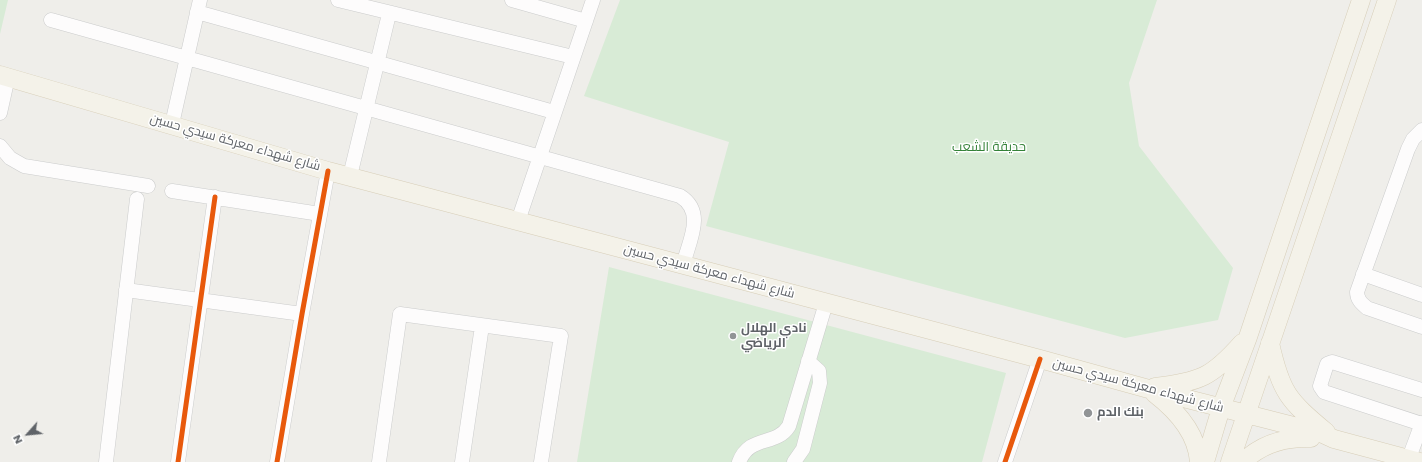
<!DOCTYPE html>
<html>
<head>
<meta charset="utf-8">
<style>
  body { margin:0 }
  #map { position:relative; width:1422px; height:462px; overflow:hidden; background:#efeeea; font-family:Poppins,sans-serif }
  canvas { display:block }
  .north { position:absolute; left:8px; top:414px; width:40px; height:40px; -webkit-text-stroke:3px #fff; paint-order:stroke; rotate:243deg; font-size:11px; font-weight:700; line-height:16px; text-align:center; color:#5f6368 }
  .north::after { content:''; display:block; margin:auto; width:14px; height:18px; background:#5f6368; clip-path:polygon(50% 0,100% 100%,50% 72%,0 100%) }
</style>
</head>
<body>
<div id="map">
<canvas width="1422" height="462"></canvas>
<div class="north">N</div>
</div>
<script>
const ctx = document.querySelector('canvas').getContext('2d');
ctx.lineJoin = 'round';
function fill(path, color) {
  ctx.fillStyle = color;
  ctx.fill(path, 'evenodd');
}
function trace(path, color, width, dash) {
  ctx.strokeStyle = color;
  ctx.lineWidth = width;
  ctx.lineCap = dash ? 'butt' : 'round';
  ctx.setLineDash(dash || []);
  ctx.stroke(path);
}
function label(font, color, halo, rows, align = 'center') {
  ctx.font = font + ' Poppins,Cairo,sans-serif';
  ctx.lineWidth = 3;
  ctx.setLineDash([]);
  ctx.textBaseline = 'middle';
  ctx.strokeStyle = halo;
  ctx.fillStyle = color;
  for (const [text, x, y, turn = 0] of rows) {
    ctx.save();
    ctx.translate(x, y);
    ctx.rotate((+turn || 0) * Math.PI / 180);
    ctx.textAlign = isNaN(turn) ? turn : align;
    if (halo) ctx.strokeText(text, 0, 0);
    ctx.fillText(text, 0, 0);
    ctx.restore();
  }
}
fill(new Path2D(`
  M 0,0 L 8,0 L 0,34 Z
  M 620,0 L 1157,0 L 1129,83 L 1139,146 L 1233,268 L 1218,320 L 1125,338 L 706,226 L 729,142 L 584,96 Z
  M 609,267 L 1006,373 L 982,462 L 577,462 Z`), '#d8ebd6');
const minor = new Path2D(`
  M 338,0 L 573,57
  M 512,0 L 586,21
  M 197,12 L 554,112
  M 51,20 L 680,196 C 706,212 689,241 683,265
  M 0,113 L 8,77
  M 172,124 L 200,0
  M 1422,130 L 1413,139 L 1408,149 L 1357,292 C 1357,299 1361,303 1367,308 L 1422,327
  M 0,146 L 10,158 L 24,166 L 148,186
  M 350,176 L 389,14
  M 172,191 L 320,214
  M 518,221 L 593,0
  M 1363,274 L 1422,295
  M 126,290 L 302,314
  M 1422,390 L 1332,362 L 1327,364 L 1320,386 L 1324,392 L 1422,424
  M 1409,458 L 1422,423
  M 106,462 L 137,199
  M 178,462 L 215,197
  M 277,462 L 302,314 L 328,171
  M 379,462 L 400,314 L 561,336 L 541,462
  M 462,462 L 482,326
  M 739,462 C 750,434 776,447 789,426 L 826,303
  M 794,462 L 803,449 L 820,383 L 819,371 L 808,361
  M 1005,462 L 1040,359`);
const major = new Path2D(`
  M 0,75 L 328,171 L 1040,359 L 1156,391 L 1321,433 L 1334,439 L 1420,462
  M 1270,343 C 1281,393 1288,400 1326,432
  M 1155,387 C 1200,382 1212,377 1242,343
  M 1155,394 C 1177,411 1197,433 1199,462
  M 1205,462 L 1221,408 L 1248,337 L 1361,0
  M 1230,462 L 1387,0
  M 1243,462 C 1262,443 1285,437 1311,438`);
trace(minor, '#cbcccc', 15);
trace(major, '#d7ceb8', 19);
trace(minor, '#fdfcfc', 14);
trace(major, '#f4f2e9', 18);
trace(new Path2D(`
  M 178,462 L 215,197
  M 277,462 L 302,314 L 328,171
  M 1005,462 L 1040,359`), '#e8590c', 5);
for (const [x, y, r, color] of [
  [733,336,4,"#919496"],
  [1088,413,5,"#919496"]
]) {
  const dot = new Path2D();
  dot.arc(x, y, r, 0, 2 * Math.PI);
  ctx.fillStyle = color;
  ctx.fill(dot);
  trace(dot, '#fff', 1.5);
}
label('13px', '#5f6368', '#fff', [
  ["شارع شهداء معركة سيدي حسين",235,143,16],
  ["شارع شهداء معركة سيدي حسين",709,272,15],
  ["شارع شهداء معركة سيدي حسين",1138,386,15]
]);
label('13px', '#348238', '#fff', [
  ["حديقة الشعب",989,148]
]);
label('bold 13px', '#5f6368', '#fff', [
  ["نادي الهلال",741,329],
  ["الرياضي",741,344],
  ["بنك الدم",1097,413]
], 'left');
</script>
</body>
</html>
